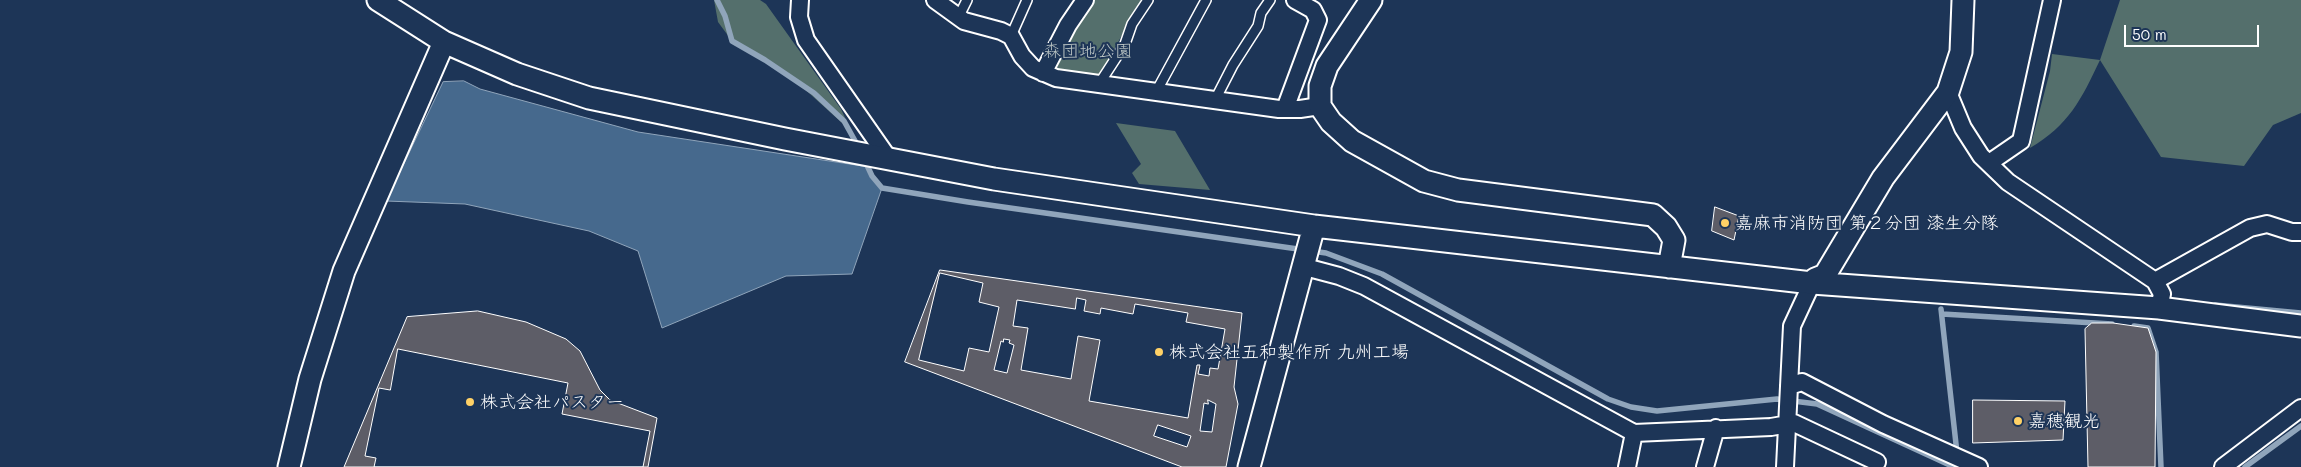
<!DOCTYPE html>
<html>
<head>
<meta charset="utf-8">
<style>
  body { margin:0 }
  #map { position:relative; width:2301px; height:467px; overflow:hidden; background:#1d3557; font-family:Mali,sans-serif }
  canvas { display:block }
  .scale { position:absolute; left:2124px; top:25px; width:135px; height:22px; box-sizing:border-box; border:2px solid #fff; border-top:0; padding-left:6px; font-size:15px; line-height:18px; white-space:nowrap; color:#fff; -webkit-text-stroke:4px #1d3557; paint-order:stroke }
</style>
</head>
<body>
<div id="map">
<canvas width="2301" height="467"></canvas>
<div class="scale">50 m</div>
</div>
<script>
const ctx = document.querySelector('canvas').getContext('2d');
ctx.lineJoin = 'round';
function fill(path, color) {
  ctx.fillStyle = color;
  ctx.fill(path, 'evenodd');
}
function trace(path, color, width, dash) {
  ctx.strokeStyle = color;
  ctx.lineWidth = width;
  ctx.lineCap = dash ? 'butt' : 'round';
  ctx.setLineDash(dash || []);
  ctx.stroke(path);
}
function label(font, color, halo, rows, align = 'center') {
  ctx.font = font + ' Mali,"Klee One",sans-serif';
  ctx.lineWidth = 4;
  ctx.setLineDash([]);
  ctx.textBaseline = 'middle';
  ctx.strokeStyle = halo;
  ctx.fillStyle = color;
  for (const [text, x, y, turn = 0] of rows) {
    ctx.save();
    ctx.translate(x, y);
    ctx.rotate((+turn || 0) * Math.PI / 180);
    ctx.textAlign = isNaN(turn) ? turn : align;
    if (halo) ctx.strokeText(text, 0, 0);
    ctx.fillText(text, 0, 0);
    ctx.restore();
  }
}
fill(new Path2D(`
  M 714,0 L 760,0 L 766,4 L 841,109 L 851,131 L 789,75 L 732,41 L 718,22 Z
  M 1094,0 L 1141,0 L 1097,81 L 1060,75 L 1056,61 Z
  M 2120,0 L 2301,0 L 2301,113 L 2273,125 L 2244,166 L 2161,157 L 2100,60 C 2081,100 2069,125 2030,148 L 2050,71 L 2052,54 L 2100,60 Z
  M 1116,123 L 1175,131 L 1210,190 L 1139,184 L 1132,173 L 1141,164 Z`), '#546f6c');
const water = new Path2D(`
  M 464,81 L 480,89 L 638,132 L 869,167 L 871,178 L 882,188 L 852,274 L 786,276 L 662,328 L 638,251 L 589,231 L 465,204 L 386,201 L 443,82 Z`);
fill(water, '#46698d');
trace(water, '#90a5bb', 1);
trace(new Path2D(`
  M 717,0 L 725,16 L 732,41 L 765,60 L 814,93 L 844,121 L 859,148
  M 865,161 L 872,176 L 882,188 L 968,202 L 1326,253 L 1382,274 L 1608,399 L 1631,407 L 1657,411 L 1777,399 L 1817,404 L 1954,467
  M 2215,305 L 2301,313
  M 1941,309 L 1957,453
  M 1942,314 L 2112,324
  M 2134,326 L 2148,328 L 2156,352 L 2161,467
  M 2245,467 L 2301,426`), '#90a5bb', 5.5);
const building = new Path2D(`
  M 1715,207 L 1739,216 L 1734,240 L 1712,231 Z
  M 940,270 L 1242,313 L 1234,387 L 1238,404 L 1226,467 L 1182,467 L 905,362 Z
  M 940,273 L 983,283 L 979,302 L 999,307 L 989,352 L 969,348 L 964,371 L 919,360 Z
  M 1077,298 L 1086,300 L 1084,311 L 1100,314 L 1101,308 L 1133,314 L 1135,304 L 1188,313 L 1186,322 L 1225,329 L 1218,369 L 1210,368 L 1209,376 L 1198,374 L 1200,365 L 1197,365 L 1188,418 L 1089,401 L 1100,340 L 1078,336 L 1071,379 L 1021,370 L 1028,328 L 1013,326 L 1017,300 L 1075,309 Z
  M 478,311 L 526,322 L 566,339 L 580,351 L 600,390 L 610,400 L 657,418 L 648,467 L 344,467 L 407,317 Z
  M 2092,323 L 2113,323 L 2148,328 L 2156,352 L 2155,467 L 2088,467 L 2085,329 Z
  M 1004,339 L 1010,340 L 1009,343 L 1014,345 L 1007,373 L 994,370 L 1001,341 L 1003,342 Z
  M 398,349 L 568,383 L 562,414 L 650,431 L 643,467 L 374,467 L 376,458 L 365,456 L 379,388 L 390,390 Z
  M 1208,400 L 1216,404 L 1212,432 L 1200,431 L 1204,403 L 1208,404 Z
  M 1973,400 L 2065,401 L 2063,440 L 1973,443 Z
  M 1158,425 L 1191,436 L 1187,447 L 1154,436 Z`);
fill(building, '#5d5d67');
trace(building, '#fff', 1);
const service = new Path2D(`
  M 958,18 L 967,0
  M 1011,36 L 1027,0
  M 1099,84 L 1125,44 L 1132,24 L 1148,0
  M 1156,92 L 1206,0
  M 1215,100 L 1233,65 L 1258,26 L 1261,13 L 1270,0`);
const minor = new Path2D(`
  M 800,0 L 799,17 L 806,40 L 889,159
  M 935,0 L 964,21 L 1001,31 L 1011,36 L 1022,56 L 1033,68 L 1056,78 L 1279,109 L 1300,109 L 1320,106
  M 1043,73 L 1068,25 L 1085,0
  M 1948,92 L 1963,128 L 1981,156 L 2008,182 L 2155,281 L 2162,294 L 2159,308
  M 1285,109 L 1318,20 L 1313,10 L 1295,0
  M 1989,163 L 2021,141 L 2052,0
  M 1305,267 L 1339,276 L 1364,286 L 1634,433 L 1771,427 L 1794,423 L 1877,462
  M 2155,281 L 2250,228 L 2267,224 L 2292,232 L 2301,232
  M 1789,386 L 1802,382 L 1883,424 L 1979,467
  M 1627,467 L 1634,433
  M 1705,467 L 1716,428
  M 1785,467 L 1792,326 L 1812,283
  M 2223,467 L 2301,408`);
const tertiary = new Path2D(`
  M 378,0 L 444,42 L 517,74 L 589,98 L 785,139 L 994,179 L 1314,226 L 1812,283 L 2159,308 L 2301,326
  M 1371,0 L 1327,66 L 1320,86 L 1320,106 L 1331,122 L 1352,141 L 1424,181 L 1458,190 L 1653,215 L 1666,227 L 1674,240 L 1669,267
  M 1812,283 L 1815,279 L 1825,275 L 1883,178 L 1948,92 L 1961,52 L 1963,0
  M 289,467 L 310,379 L 344,271 L 444,42
  M 1249,467 L 1314,226`);
trace(service, '#fff', 12);
trace(minor, '#fff', 20);
trace(tertiary, '#fff', 25);
trace(service, '#1d3557', 9);
trace(minor, '#1d3557', 16);
trace(tertiary, '#1d3557', 21);
for (const [x, y, r, color] of [
  [1725,223,5,"#ffd166"],
  [1159,352,5,"#ffd166"],
  [470,402,5,"#ffd166"],
  [2018,421,5,"#ffd166"]
]) {
  const dot = new Path2D();
  dot.arc(x, y, r, 0, 2 * Math.PI);
  ctx.fillStyle = color;
  ctx.fill(dot);
  trace(dot, '#1d3557', 2);
}
label('18px', '#bbc5c4', '#1d3557', [
  ["森団地公園",1088,51]
]);
label('18px', '#fff', '#1d3557', [
  ["嘉麻市消防団 第２分団 漆生分隊",1735,223],
  ["株式会社五和製作所 九州工場",1169,352],
  ["株式会社パスター",480,402],
  ["嘉穂観光",2028,421]
], 'left');
</script>
</body>
</html>
